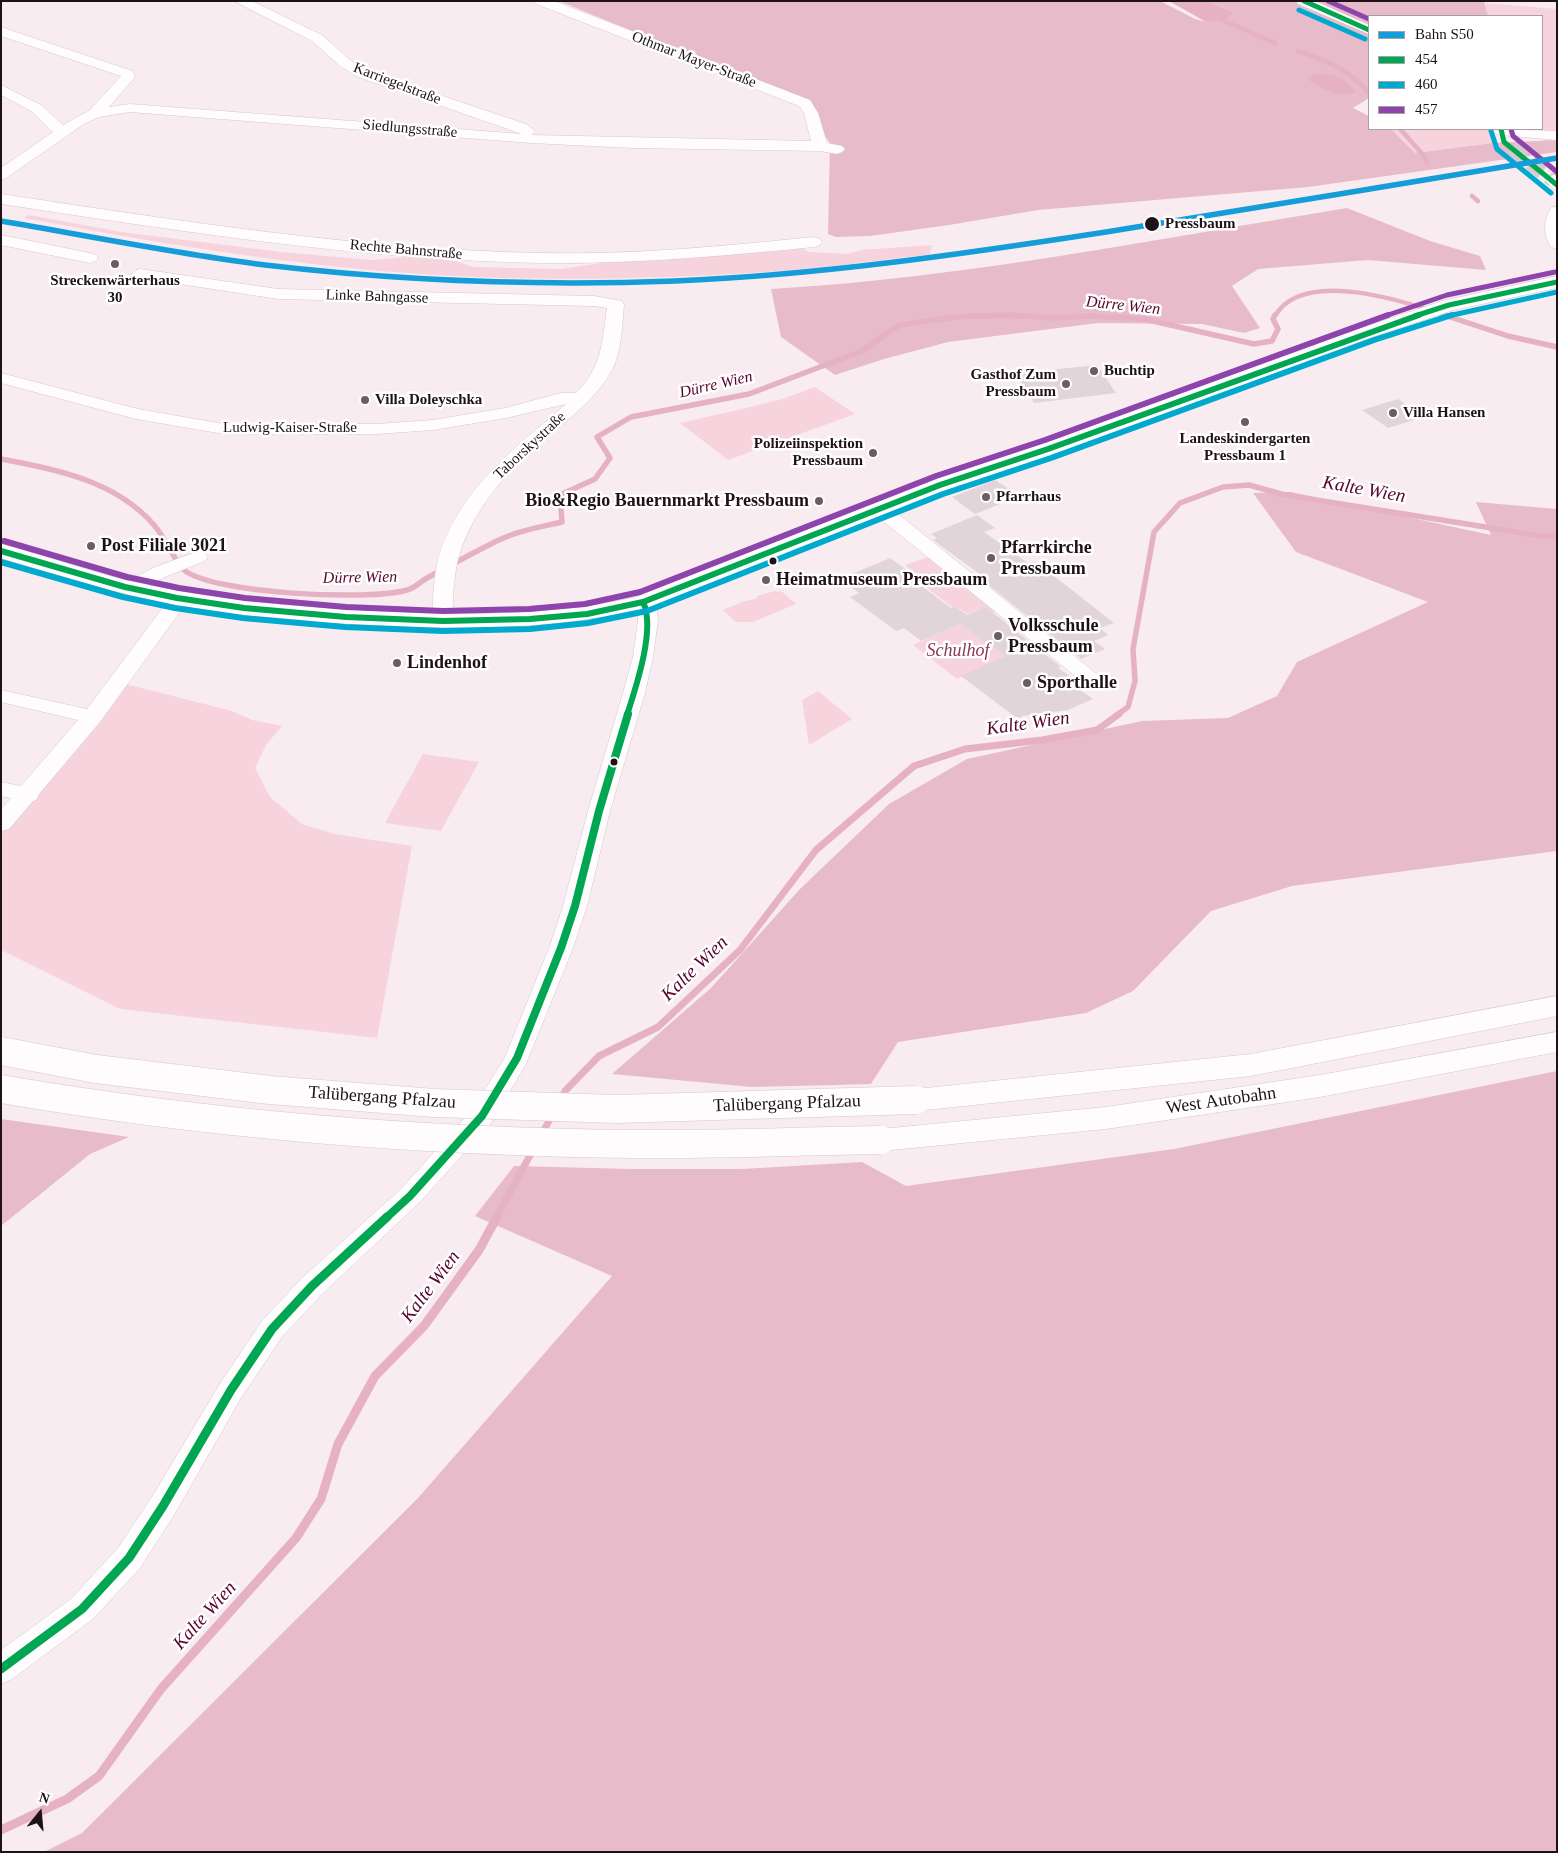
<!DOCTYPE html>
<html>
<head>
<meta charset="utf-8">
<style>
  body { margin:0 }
  #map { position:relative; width:1558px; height:1853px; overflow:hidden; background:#f8ecf0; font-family:"Times New Roman",serif }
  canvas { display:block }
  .frame { position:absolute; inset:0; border:2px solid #1e1216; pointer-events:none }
  .legend { position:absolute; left:1368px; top:15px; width:175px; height:115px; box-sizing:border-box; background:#fff; border:1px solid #a5a0a2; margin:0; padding:6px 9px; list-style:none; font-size:15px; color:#1e1216 }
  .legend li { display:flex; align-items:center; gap:10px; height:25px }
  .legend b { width:25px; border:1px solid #a5a0a2 }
  .north { position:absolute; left:15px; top:1788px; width:50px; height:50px; -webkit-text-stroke:4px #fff; paint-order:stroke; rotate:17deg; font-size:14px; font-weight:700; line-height:20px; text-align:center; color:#1e1216 }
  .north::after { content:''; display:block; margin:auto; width:18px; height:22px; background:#1e1216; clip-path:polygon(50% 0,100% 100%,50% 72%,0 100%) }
</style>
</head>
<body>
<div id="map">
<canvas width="1558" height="1853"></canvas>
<div class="frame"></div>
<ul class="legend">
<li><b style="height:6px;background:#159dd9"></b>Bahn S50</li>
<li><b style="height:6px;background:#00a651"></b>454</li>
<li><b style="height:6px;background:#00a9ce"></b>460</li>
<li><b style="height:6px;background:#8e44ad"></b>457</li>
</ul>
<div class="north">N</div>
</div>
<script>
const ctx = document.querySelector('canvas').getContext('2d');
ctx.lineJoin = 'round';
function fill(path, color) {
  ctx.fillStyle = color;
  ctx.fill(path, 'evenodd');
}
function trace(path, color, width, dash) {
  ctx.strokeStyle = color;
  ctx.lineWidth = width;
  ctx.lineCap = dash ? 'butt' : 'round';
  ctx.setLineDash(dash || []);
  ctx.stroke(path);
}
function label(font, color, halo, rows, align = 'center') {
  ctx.font = font + ' "Times New Roman",serif';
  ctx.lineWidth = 5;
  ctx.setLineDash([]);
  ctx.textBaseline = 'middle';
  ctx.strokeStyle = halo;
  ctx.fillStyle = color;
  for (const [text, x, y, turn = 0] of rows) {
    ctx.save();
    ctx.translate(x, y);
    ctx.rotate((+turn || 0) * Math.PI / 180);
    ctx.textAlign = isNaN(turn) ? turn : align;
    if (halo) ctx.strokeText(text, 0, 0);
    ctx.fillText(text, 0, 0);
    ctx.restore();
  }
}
fill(new Path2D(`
  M 1485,3 L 1557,9 L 1557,133 L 1528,132 L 1522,129 L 1542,129 L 1542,16 L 1488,16 Z
  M 1391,129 L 1489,129 L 1493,143 L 1415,153 Z
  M 29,215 L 121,232 L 281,252 L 371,260 L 409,257 L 450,259 L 473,267 L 561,269 L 622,260 L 800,247 L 809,252 L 848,254 L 861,250 L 932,245 L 929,255 C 870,261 810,270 751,273 C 669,278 586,280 504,278 C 342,274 183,248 24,218 Z
  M 815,387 L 855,414 L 728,460 L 680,423 L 742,409 L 782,399 Z
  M 931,556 L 950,570 L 941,574 L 950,571 L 999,610 L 990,614 L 981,609 L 968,614 L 955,606 L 952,607 L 919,582 L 924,580 L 905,565 Z
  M 775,591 L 777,592 L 781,591 L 796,604 L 753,622 L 736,622 L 723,610 L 745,601 L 756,599 L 757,596 Z
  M 960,624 L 1005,656 L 957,679 L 913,645 Z
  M 118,682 L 232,711 L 252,720 L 282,726 L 266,745 L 255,768 L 270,797 L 302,824 L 334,834 L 412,846 L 377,1038 L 120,1009 L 1,950 L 1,824 Z
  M 818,691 L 852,719 L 809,745 L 802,700 Z
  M 423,754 L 479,762 L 441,831 L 385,823 Z`), '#f7d3de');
fill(new Path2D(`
  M 559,1 L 1160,1 L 1195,19 L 1207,22 L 1233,12 L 1207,1 L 1484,1 L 1488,16 L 1369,16 L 1369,98 L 1353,108 L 1369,116 L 1369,129 L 1391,129 L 1415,153 L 1493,143 L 1557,140 L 1557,152 L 1308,187 L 1038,210 L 949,225 L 870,236 L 836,237 L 828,234 L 830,143 L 801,103 L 737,74 Z
  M 1347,208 L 1430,241 L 1480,256 L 1486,270 L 1368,260 L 1258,269 L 1232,286 L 1260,328 L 1244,333 L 1202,324 L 1098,323 L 948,342 L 884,359 L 835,375 L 781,337 L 771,289 C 964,278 1156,239 1347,208 Z
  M 1291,492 L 1491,535 L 1476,502 L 1557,509 L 1557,851 L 1292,886 L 1211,911 L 1133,991 L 1086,1013 L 898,1042 L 871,1084 L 752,1087 L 612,1074 L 711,988 L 800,889 L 889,804 L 967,759 L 1142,721 L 1228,718 L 1277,696 L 1297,662 L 1428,602 L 1296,552 L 1253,493 Z
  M 1557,1071 L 1557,1852 L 44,1852 L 82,1833 L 418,1498 L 612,1276 L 475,1216 L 514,1166 L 631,1169 L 742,1169 L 862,1162 L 906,1186 L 1174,1149 Z
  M 1,1119 L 129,1137 L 90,1154 L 1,1226 Z`), '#e7bbca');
fill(new Path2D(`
  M 1169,1 L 1207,1 L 1233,12 L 1227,19 L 1206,22 Z
  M 1315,74 C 1335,74 1344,76 1356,92 C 1338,99 1322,88 1307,79 Z`), '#e6b2c3');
trace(new Path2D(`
  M 1213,16 L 1275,43
  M 1298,51 C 1328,61 1348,69 1369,93
  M 1400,129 L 1425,157 L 1427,163
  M 1472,196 L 1478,201
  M 972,316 L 1028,316
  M 1084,316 L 1096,316
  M 1275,316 C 1303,267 1407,302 1448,316`), '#e6b2c3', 4.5);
trace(new Path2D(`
  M 1009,315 L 1054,318 L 1090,316 L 1144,319 L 1254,344 L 1272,341 L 1278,329 L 1273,319 L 1275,315
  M 1444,315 L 1508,336 L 1557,347
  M 1,459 C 56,469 116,481 154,525 C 166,539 172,557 184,570 C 213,594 370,601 407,590 C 415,588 420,582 427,578 C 447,567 467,556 487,546 C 515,531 532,529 562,522 L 560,495 L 595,479 L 610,458 L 597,437 L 631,417 L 749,394 L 862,351 L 899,325 L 955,317 L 1004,315
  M 1117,715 L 1128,707 L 1135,681 L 1133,649 L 1154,532 L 1180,503 L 1223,487 L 1249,485 L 1285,495 L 1542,536 L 1557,536`), '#e6b2c3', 5.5);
trace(new Path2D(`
  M 560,1101 L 565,1091 L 599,1056 L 658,1027 L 740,950 L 816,850 L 914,766 L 965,749 L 1042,740 L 1097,730 L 1119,714
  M 541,1136 L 553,1113
  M 496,1218 L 534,1148`), '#e6b2c3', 7);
trace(new Path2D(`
  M 1,1830 L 67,1799 L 99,1776 L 161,1689 L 296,1538 L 321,1499 L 338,1444 L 375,1376 L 424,1326 L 479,1250 L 497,1217`), '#e6b2c3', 9);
fill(new Path2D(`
  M 1097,365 L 1116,393 L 1034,403 L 1017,376 L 1022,375 L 1021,373 Z
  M 1398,399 L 1424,417 L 1388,428 L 1362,410 Z
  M 995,480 L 1020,496 L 975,514 L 952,497 Z
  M 977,515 L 995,528 L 984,532 L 1028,563 L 1034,562 L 1054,576 L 1114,623 L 1100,628 L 1108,635 L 1094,641 L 1105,649 L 1081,659 L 985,582 L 988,580 L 933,540 L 937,538 L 931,534 Z
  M 890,558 L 907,570 L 903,572 L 951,608 L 955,606 L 967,615 L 986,607 L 1061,667 L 1058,668 L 1084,686 L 1079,689 L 1093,699 L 1068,710 L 1023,716 L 1018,719 L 961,676 L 1005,656 L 960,624 L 921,641 L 904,628 L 896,631 L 850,597 L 859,593 L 840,579 Z`), '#e2d5d9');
trace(new Path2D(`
  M 1512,149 L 1553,180`), '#d7cbcf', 15, [15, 8]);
const minor = new Path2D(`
  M 234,1 L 252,1 L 322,35 L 350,60 L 368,71 L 526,124 L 535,131 L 532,135 L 811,141 L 804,113 L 799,106 L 536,4 L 534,1 L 554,1 L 810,100 L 818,113 L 827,143 L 842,146 L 845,149 L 842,152 L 837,154 L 820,151 L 633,148 L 531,143 L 130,112 L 99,117 L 84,124 L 6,178 L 1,180 L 1,168 L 53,132 L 31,111 L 1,95 L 1,85 L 41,105 L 63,125 L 90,110 L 121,76 L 1,36 L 1,27 L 133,71 L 135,77 L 109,107 L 130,104 L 522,134 L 358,77 L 340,66 L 312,41 Z
  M 1296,1 L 1315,1 L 1369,25 L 1369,34 L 1298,4 Z
  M 1495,129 L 1557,131 L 1557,140 L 1501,135 L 1496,134 L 1494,131 Z
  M 1553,175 L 1557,176 L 1557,190 L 1552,188 L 1545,180 L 1548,177 Z
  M 1,194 C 181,221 362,250 544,253 C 634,255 724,246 814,237 L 820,239 L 822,242 L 820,245 L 814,247 C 724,256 634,264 544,263 C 361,260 181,231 1,204 Z
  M 1557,206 L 1557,249 L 1551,247 C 1543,235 1543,220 1551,208 Z
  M 1,235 L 90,253 L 96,255 L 98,258 L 96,261 L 90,263 L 1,245 Z
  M 140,269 L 278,289 L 594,296 L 622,301 L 624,305 C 622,326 622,349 613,368 C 598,397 572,416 548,437 C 508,470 469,512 457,564 C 453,583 453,602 452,621 L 449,625 L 442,627 L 435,625 L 432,621 C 433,602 433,583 437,564 C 454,493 514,449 566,404 L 506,418 L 433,430 L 377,434 L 224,434 L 136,419 L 1,383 L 1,373 L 138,409 L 224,424 L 377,424 L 433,420 L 505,408 L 561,393 L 576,393 C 602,367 602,343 607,308 L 594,306 L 278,299 L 134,277 L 132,274 L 134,271 Z
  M 880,503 L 887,505 L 1099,676 L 1103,680 L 1099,684 L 1092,686 L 1085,684 L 873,513 L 870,509 L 873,505 Z
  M 198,551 L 205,553 L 208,557 L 205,561 L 167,576 L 137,592 L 130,594 L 123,592 L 120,588 L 123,584 L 153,568 Z
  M 180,592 L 187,594 L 190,598 L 100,722 L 39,794 L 36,800 L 33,801 L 9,829 L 1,831 L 1,809 L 11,798 L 1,796 L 1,782 L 21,786 L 78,720 L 1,702 L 1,690 L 87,709 L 173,594 Z
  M 643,596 L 650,598 L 657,610 L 658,620 L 653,657 L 645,693 L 610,811 L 587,906 L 573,948 L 526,1064 L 491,1123 L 419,1203 L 322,1294 L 282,1337 L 241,1398 L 174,1515 L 140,1568 L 93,1619 L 12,1679 L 1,1684 L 1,1650 L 71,1599 L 118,1548 L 152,1497 L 221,1382 L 262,1321 L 302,1278 L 401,1189 L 473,1109 L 505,1057 L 549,948 L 563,906 L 588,811 L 623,693 L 633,657 L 638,620 L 637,610 L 633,602 L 636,598 Z`);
const major = new Path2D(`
  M 1557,276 L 1557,288 L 1454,310 L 1378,335 L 1056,454 L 948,490 L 651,607 C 566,628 479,630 392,626 C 320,623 248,619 177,605 C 117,594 59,576 1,558 L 1,544 C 49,556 95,574 143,584 C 219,600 295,607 372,611 C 460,615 549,617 636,597 L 932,480 L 1040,444 L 1364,327 L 1442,301 Z`);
const highway = new Path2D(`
  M 1557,996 L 1557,1016 L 1251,1076 L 916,1111 L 905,1108 L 901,1100 L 905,1092 L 916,1089 L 1251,1054 Z
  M 1557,1032 L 1557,1052 L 1320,1097 L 1106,1129 L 881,1151 L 870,1148 L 866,1140 L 870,1132 L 881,1129 L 1106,1107 L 1320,1075 Z`);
trace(minor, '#d4c8cc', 1);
trace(major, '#d4c8cc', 1);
trace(highway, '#d4c8cc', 1);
fill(minor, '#fefcfd');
fill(major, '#fefcfd');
fill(highway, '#fefcfd');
const highwayBridge = new Path2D(`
  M 1,1051 L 96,1069 L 270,1090 L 434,1103 L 617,1109 L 916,1100
  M 1,1089 C 211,1125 423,1142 637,1144 C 718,1145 800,1141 881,1140`);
trace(highwayBridge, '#d4c8cc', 29, []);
trace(highwayBridge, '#fefcfd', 28);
trace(new Path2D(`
  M 1304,1 L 1369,30
  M 1501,129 L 1504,142 L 1557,185
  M 1415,316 L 1449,305 L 1557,282`), '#00a651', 5);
trace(new Path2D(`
  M 1,551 L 125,587 L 177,598 L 244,608 L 346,617 L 443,621 L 530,619 L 587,614 L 643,602 L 940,485 L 1048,449 L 1419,315
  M 627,715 C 636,687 656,628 643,602`), '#00a651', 6);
trace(new Path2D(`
  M 386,1218 L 410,1196 L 482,1116 L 517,1058 L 561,948 L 575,906 L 599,811 L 628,714`), '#00a651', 8);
trace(new Path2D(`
  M 1,1669 L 82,1609 L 129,1558 L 163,1506 L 231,1390 L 272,1329 L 312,1286 L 387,1217`), '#00a651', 9);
trace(new Path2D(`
  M 1299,10 L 1365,39
  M 1491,131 L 1497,149 L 1551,193
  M 1448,316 L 1557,292`), '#00a9ce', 5);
trace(new Path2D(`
  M 1,562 L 123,597 L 175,608 L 243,618 L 345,627 L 443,631 L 530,629 L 588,623 L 647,611 L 943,494 L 1051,458 L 1374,340 L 1452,315`), '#00a9ce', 6);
trace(new Path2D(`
  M 1328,1 L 1369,19
  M 1511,129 L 1513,136 L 1557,172
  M 1385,316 L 1447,295 L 1555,272`), '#8e44ad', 5);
trace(new Path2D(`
  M 4,541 L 127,577 L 179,588 L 245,598 L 346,607 L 443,611 L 529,609 L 585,604 L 640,592 L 936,476 L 1045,440 L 1388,315`), '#8e44ad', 6);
trace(new Path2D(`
  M 1,221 C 89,236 177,254 265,265 C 401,281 539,286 675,281 C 819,275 963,254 1106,232 C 1256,208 1407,183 1557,158`), '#159dd9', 5.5);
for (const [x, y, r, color] of [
  [1152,224,8,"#1e1216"],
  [115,264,5,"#6a5e62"],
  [1094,371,5,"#6a5e62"],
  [1066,384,5,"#6a5e62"],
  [365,400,5,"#6a5e62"],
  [1393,413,5,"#6a5e62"],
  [1245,422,5,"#6a5e62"],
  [873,453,5,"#6a5e62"],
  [986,497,5,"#6a5e62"],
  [819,501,5,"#6a5e62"],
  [91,546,5,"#6a5e62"],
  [991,558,5,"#6a5e62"],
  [773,561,4.5,"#1e1216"],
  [766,580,5,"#6a5e62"],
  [998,636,5,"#6a5e62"],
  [397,663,5,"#6a5e62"],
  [1027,683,5,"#6a5e62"],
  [614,762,4.5,"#1e1216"]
]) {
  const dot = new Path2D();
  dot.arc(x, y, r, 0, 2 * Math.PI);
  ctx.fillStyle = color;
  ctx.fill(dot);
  trace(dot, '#fff', 2);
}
label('15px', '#1e1216', '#fff', [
  ["Othmar Mayer-Straße",694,60,21],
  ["Karriegelstraße",397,84,21],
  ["Siedlungsstraße",410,129,5],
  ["Rechte Bahnstraße",406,250,5],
  ["Linke Bahngasse",377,297,2],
  ["Ludwig-Kaiser-Straße",290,428],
  ["Taborskystraße",530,446,-43]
]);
label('bold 15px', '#1e1216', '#fff', [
  ["Pressbaum",1165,224]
], 'left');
label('bold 15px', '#1e1216', '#fff', [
  ["Streckenwärterhaus",115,281,"center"],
  ["30",115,298,"center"],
  ["Buchtip",1104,371],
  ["Gasthof Zum",1056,375,"right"],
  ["Pressbaum",1056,392,"right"],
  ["Villa Doleyschka",375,400],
  ["Villa Hansen",1403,413],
  ["Landeskindergarten",1245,439,"center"],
  ["Pressbaum 1",1245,456,"center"],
  ["Polizeiinspektion",863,444,"right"],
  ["Pressbaum",863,461,"right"],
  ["Pfarrhaus",996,497]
], 'left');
label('italic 16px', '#59042e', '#fff', [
  ["Dürre Wien",1123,306,6],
  ["Dürre Wien",716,385,-13],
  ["Dürre Wien",360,578,-1]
]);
label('bold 18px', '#1e1216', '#fff', [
  ["Bio&Regio Bauernmarkt Pressbaum",809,501,"right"],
  ["Post Filiale 3021",101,546],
  ["Pfarrkirche",1001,548],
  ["Pressbaum",1001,569],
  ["Heimatmuseum Pressbaum",776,580],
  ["Volksschule",1008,626],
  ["Pressbaum",1008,647],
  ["Lindenhof",407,663],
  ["Sporthalle",1037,683]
], 'left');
label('italic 18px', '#8a3757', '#fff', [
  ["Schulhof",958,651]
]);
label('18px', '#1e1216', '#fff', [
  ["Talübergang Pfalzau",382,1098,4],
  ["West Autobahn",1221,1101,-8],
  ["Talübergang Pfalzau",787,1104,-2]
]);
label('italic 19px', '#59042e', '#fff', [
  ["Kalte Wien",1364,490,10],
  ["Kalte Wien",1028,724,-8],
  ["Kalte Wien",695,969,-44],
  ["Kalte Wien",431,1287,-53],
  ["Kalte Wien",205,1616,-48]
]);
</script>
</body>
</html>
